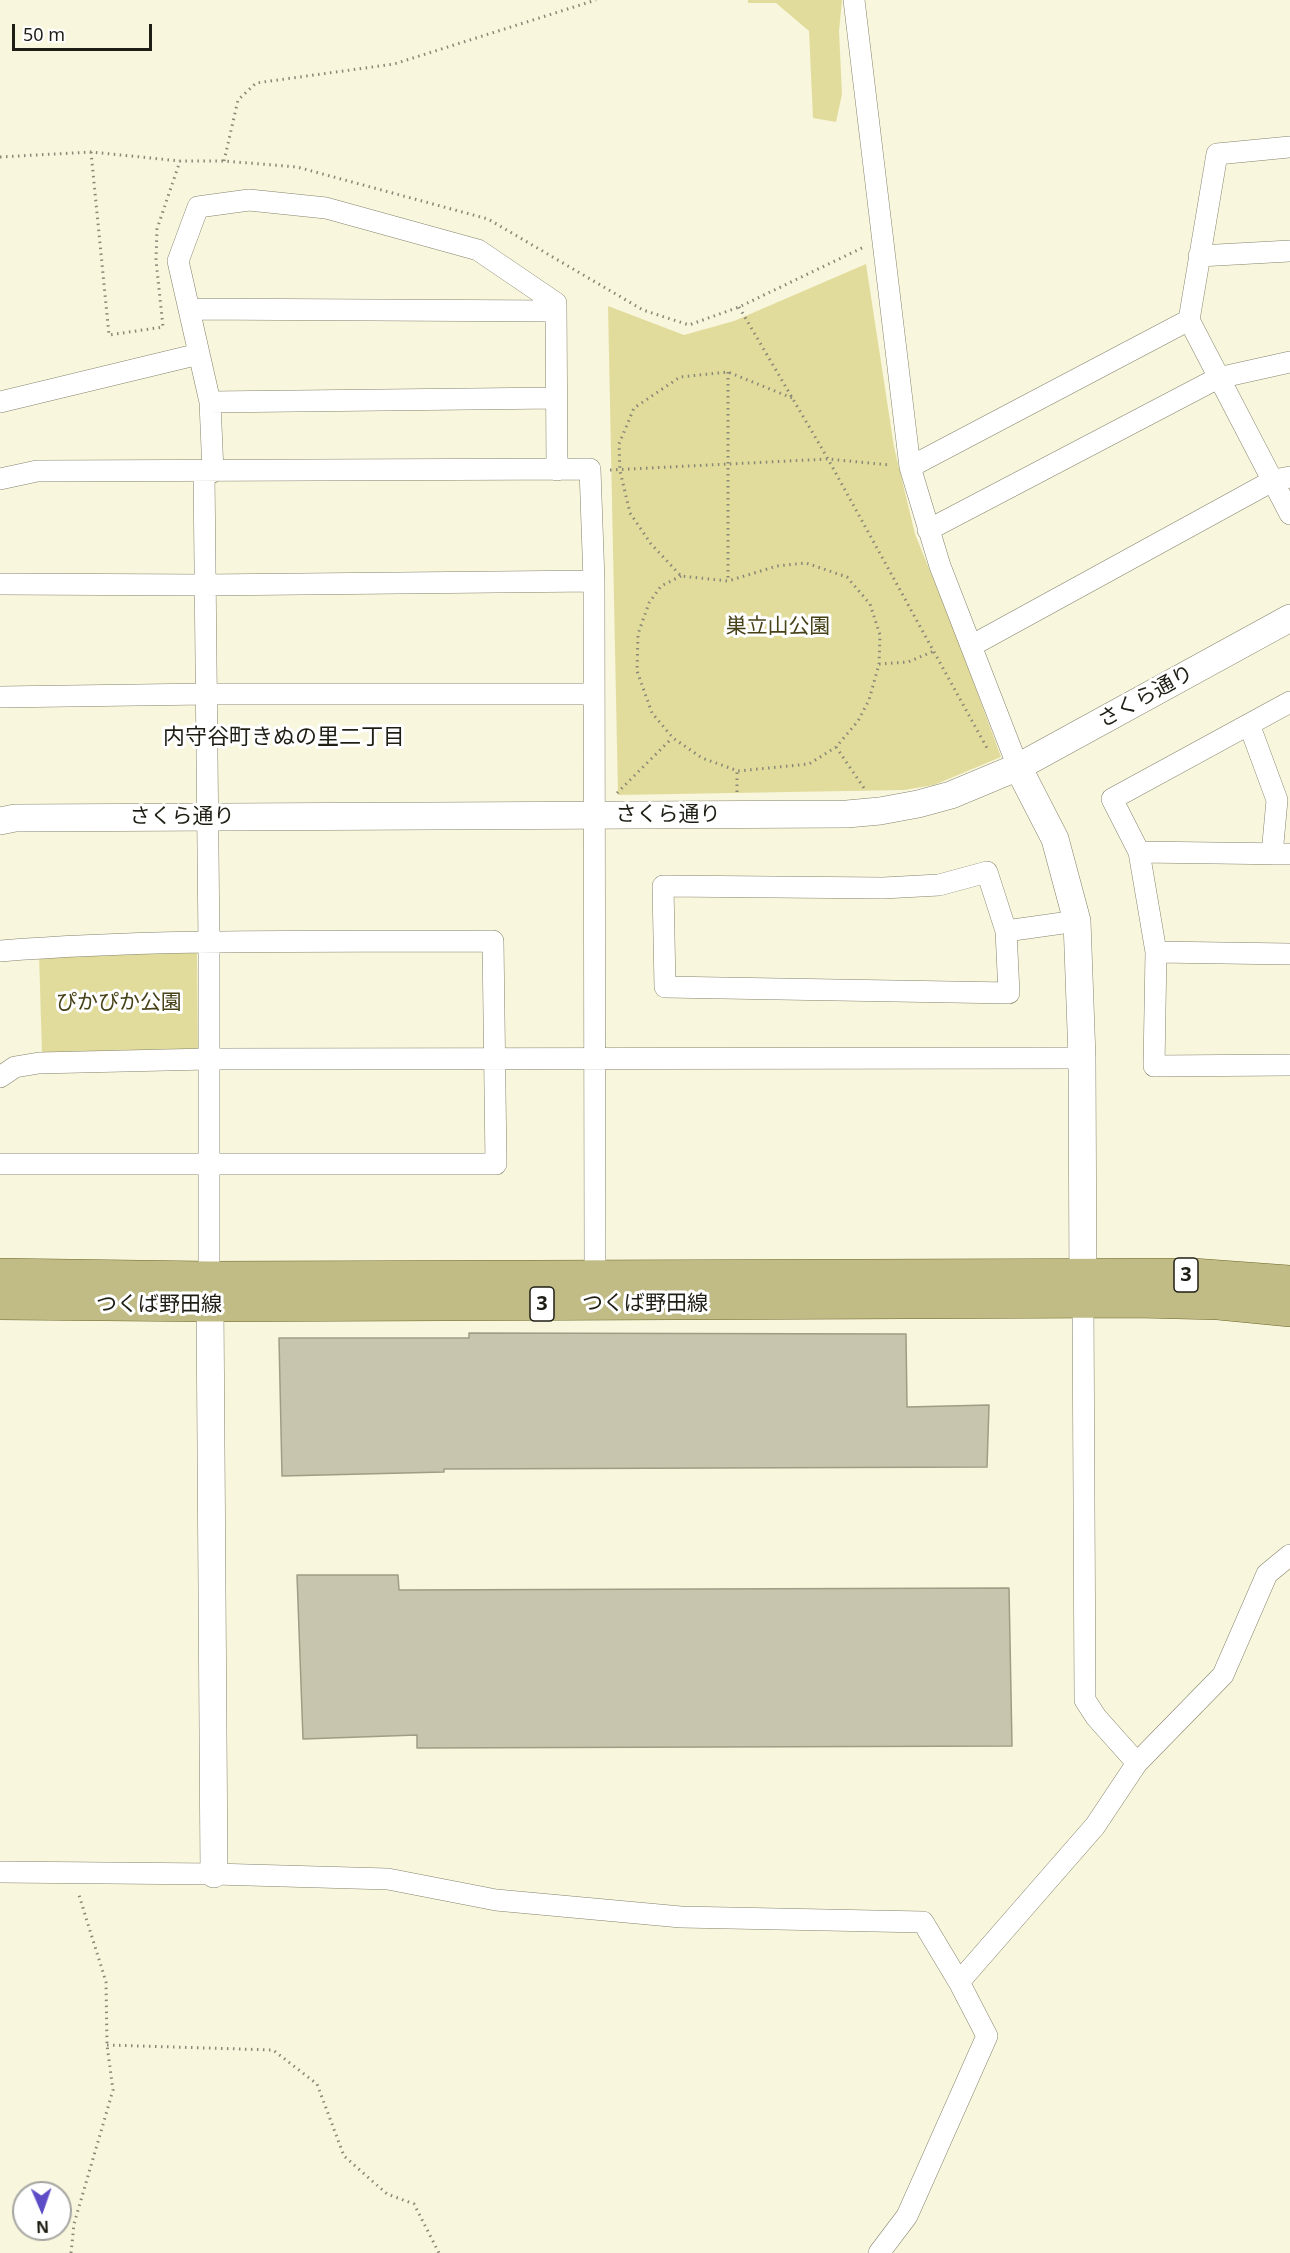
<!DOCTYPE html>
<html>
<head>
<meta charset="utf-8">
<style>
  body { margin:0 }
  #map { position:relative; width:1290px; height:2253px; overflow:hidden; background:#f8f6dd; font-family:"Noto Sans",sans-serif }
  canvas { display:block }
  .north { position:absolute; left:12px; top:2181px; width:60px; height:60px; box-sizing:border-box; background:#fff; border:2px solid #a5a5a1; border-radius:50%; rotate:178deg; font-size:16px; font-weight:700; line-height:24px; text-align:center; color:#1f1e15 }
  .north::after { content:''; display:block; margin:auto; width:21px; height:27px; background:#5c4dc6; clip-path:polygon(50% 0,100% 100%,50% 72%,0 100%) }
  .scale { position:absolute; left:12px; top:24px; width:140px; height:27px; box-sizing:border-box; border:3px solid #1f1e15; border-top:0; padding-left:8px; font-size:18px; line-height:21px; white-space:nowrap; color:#1f1e15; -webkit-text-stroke:4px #fff; paint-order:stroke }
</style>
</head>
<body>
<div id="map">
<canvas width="1290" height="2253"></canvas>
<div class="north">N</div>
<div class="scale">50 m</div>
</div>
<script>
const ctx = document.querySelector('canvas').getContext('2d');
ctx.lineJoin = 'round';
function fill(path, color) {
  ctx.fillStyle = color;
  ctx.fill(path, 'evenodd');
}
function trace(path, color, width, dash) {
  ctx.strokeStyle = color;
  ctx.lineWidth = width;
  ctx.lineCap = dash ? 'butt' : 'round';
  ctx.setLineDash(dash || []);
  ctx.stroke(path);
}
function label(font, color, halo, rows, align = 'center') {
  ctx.font = font + ' "Noto Sans","Noto Sans JP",sans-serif';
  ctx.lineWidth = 6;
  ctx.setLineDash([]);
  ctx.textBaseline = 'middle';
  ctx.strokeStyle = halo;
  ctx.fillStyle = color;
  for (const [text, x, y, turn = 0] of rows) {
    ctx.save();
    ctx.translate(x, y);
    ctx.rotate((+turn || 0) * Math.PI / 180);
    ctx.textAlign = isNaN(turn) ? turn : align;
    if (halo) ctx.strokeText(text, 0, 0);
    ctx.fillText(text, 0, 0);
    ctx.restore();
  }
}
fill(new Path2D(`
  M 748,0 L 842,0 L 839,31 L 842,94 L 836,122 L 813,118 L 809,31 L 776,3 L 748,3 Z
  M 866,264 L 894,447 L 915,534 L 958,640 L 1001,757 L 934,785 L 904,790 L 618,795 L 608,306 L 684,335 L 734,321 Z
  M 197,953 L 198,1052 L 42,1053 L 39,954 Z`), '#e2dc9c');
const building = new Path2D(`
  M 469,1333 L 906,1334 L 907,1407 L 989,1405 L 987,1467 L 444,1469 L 444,1472 L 282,1476 L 279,1338 L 469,1338 Z
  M 297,1575 L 398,1575 L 399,1590 L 1009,1588 L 1012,1746 L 417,1748 L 417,1735 L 303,1739 Z`);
fill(building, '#c7c5ad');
trace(building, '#9e9d85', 1.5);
const minor = new Path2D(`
  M 854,0 L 910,467 L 940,566 L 1018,767
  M 1199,256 L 1290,251
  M 189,309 L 556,311
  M 1189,320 L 1290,514
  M 0,402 L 199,354
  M 210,402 L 556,398
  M 910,467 L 1189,320 L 1217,154 L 1290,147
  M 204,472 L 209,943 L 209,1278
  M 213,472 L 210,402 L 178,261 L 198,207 L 249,200 L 326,208 L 478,250 L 556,303 L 557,470
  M 0,479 L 37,471 L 590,469 L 594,581 L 595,1277
  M 928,530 L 1218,378 L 1290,362
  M 0,584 L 205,585 L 594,581
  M 971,646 L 1274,480 L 1290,477
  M 0,697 L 206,694 L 594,694
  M 1290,702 L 1112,799 L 1139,852 L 1156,952 L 1154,1066 L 1290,1065
  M 1249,724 L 1277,800 L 1272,854
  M 1139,852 L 1290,854
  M 987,872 L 1006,931 L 1009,993 L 665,987 L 663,886 L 883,888 L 939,885 Z
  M 1006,931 L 1077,921
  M 0,951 C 164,938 329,942 493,941 L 496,1164 L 0,1164
  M 1156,952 L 1290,954
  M 0,1077 L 15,1067 L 39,1063 L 208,1059 L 1082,1058
  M 1083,1302 L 1085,1700 L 1096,1717 L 1137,1763
  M 0,1872 L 214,1874 L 388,1879 L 496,1900 L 681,1917 L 923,1922 L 959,1982 L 987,2036 L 907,2216 L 879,2253
  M 959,1982 L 1095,1826 L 1137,1763 L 1223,1675 L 1267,1574 L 1290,1555`);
const tertiary = new Path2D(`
  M 1018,767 L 1055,839 L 1077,921 L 1082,1058 L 1083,1294
  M 0,821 L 15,818 L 847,814 L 880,811 L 918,804 L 951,795 L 1018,767 L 1290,618
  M 210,1305 L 214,1874`);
const primary = new Path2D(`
  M 0,1275 L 209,1278 L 1193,1275 L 1290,1282
  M 0,1303 L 210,1305 L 1136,1301 L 1218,1303 L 1290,1310`);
trace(minor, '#85836c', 22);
trace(tertiary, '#85836c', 28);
trace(primary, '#6e672a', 34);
trace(new Path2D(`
  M 91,152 L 109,335 L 163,327 L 156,260 L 157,229 L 180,161
  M 0,157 L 91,152 L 180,161 L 224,161 L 297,167 L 488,219 L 643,310 L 689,325 L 739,307 L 864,247
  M 224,161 L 238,100 L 256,83 L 394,64 L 596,0
  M 739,307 L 828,459 L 988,750
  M 728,372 L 728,581
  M 610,470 L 828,459 L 890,465
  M 681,576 L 661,586 L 649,603 L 638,634 L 637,671 L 652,713 L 673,738 L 702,758 L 738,771 L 809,764 L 836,747 L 858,721 L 869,700 L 879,664 L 880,635 L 870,604 L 847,577 L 806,563 L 777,566 L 728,581 L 681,576 L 651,544 L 630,513 L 620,471 L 619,444 L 634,408 L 680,377 L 728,372 L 792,398
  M 879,664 L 908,662 L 934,651
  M 836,747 L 866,791
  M 737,792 L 737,772
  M 617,793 L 672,738
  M 107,2045 L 273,2050 L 317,2084 L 344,2156 L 387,2194 L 414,2204 L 439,2253
  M 71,2253 L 74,2224 L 113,2090 L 107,2045 L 106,1982 L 78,1892`), '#898877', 3, [1.5, 4.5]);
trace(minor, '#fff', 21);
trace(tertiary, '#fff', 27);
trace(primary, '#c1bc86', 33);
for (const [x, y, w] of [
  [1186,1275,24],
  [542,1304,24]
]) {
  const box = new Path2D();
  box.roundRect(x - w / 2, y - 17, w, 34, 4.5);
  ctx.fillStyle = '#fff';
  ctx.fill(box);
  trace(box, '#1f1e15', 1.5);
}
label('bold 20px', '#1f1e15', null, [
  ["3",1186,1275],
  ["3",542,1304]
]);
label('21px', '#474218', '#fff', [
  ["巣立山公園",778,627],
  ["ぴかぴか公園",119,1003]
]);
label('21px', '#1f1e15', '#fff', [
  ["さくら通り",1146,697,-29],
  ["さくら通り",668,815],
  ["さくら通り",182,817],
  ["つくば野田線",645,1304],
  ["つくば野田線",159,1305]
]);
label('22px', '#1f1e15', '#fff', [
  ["内守谷町きぬの里二丁目",284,738]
]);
</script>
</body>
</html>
